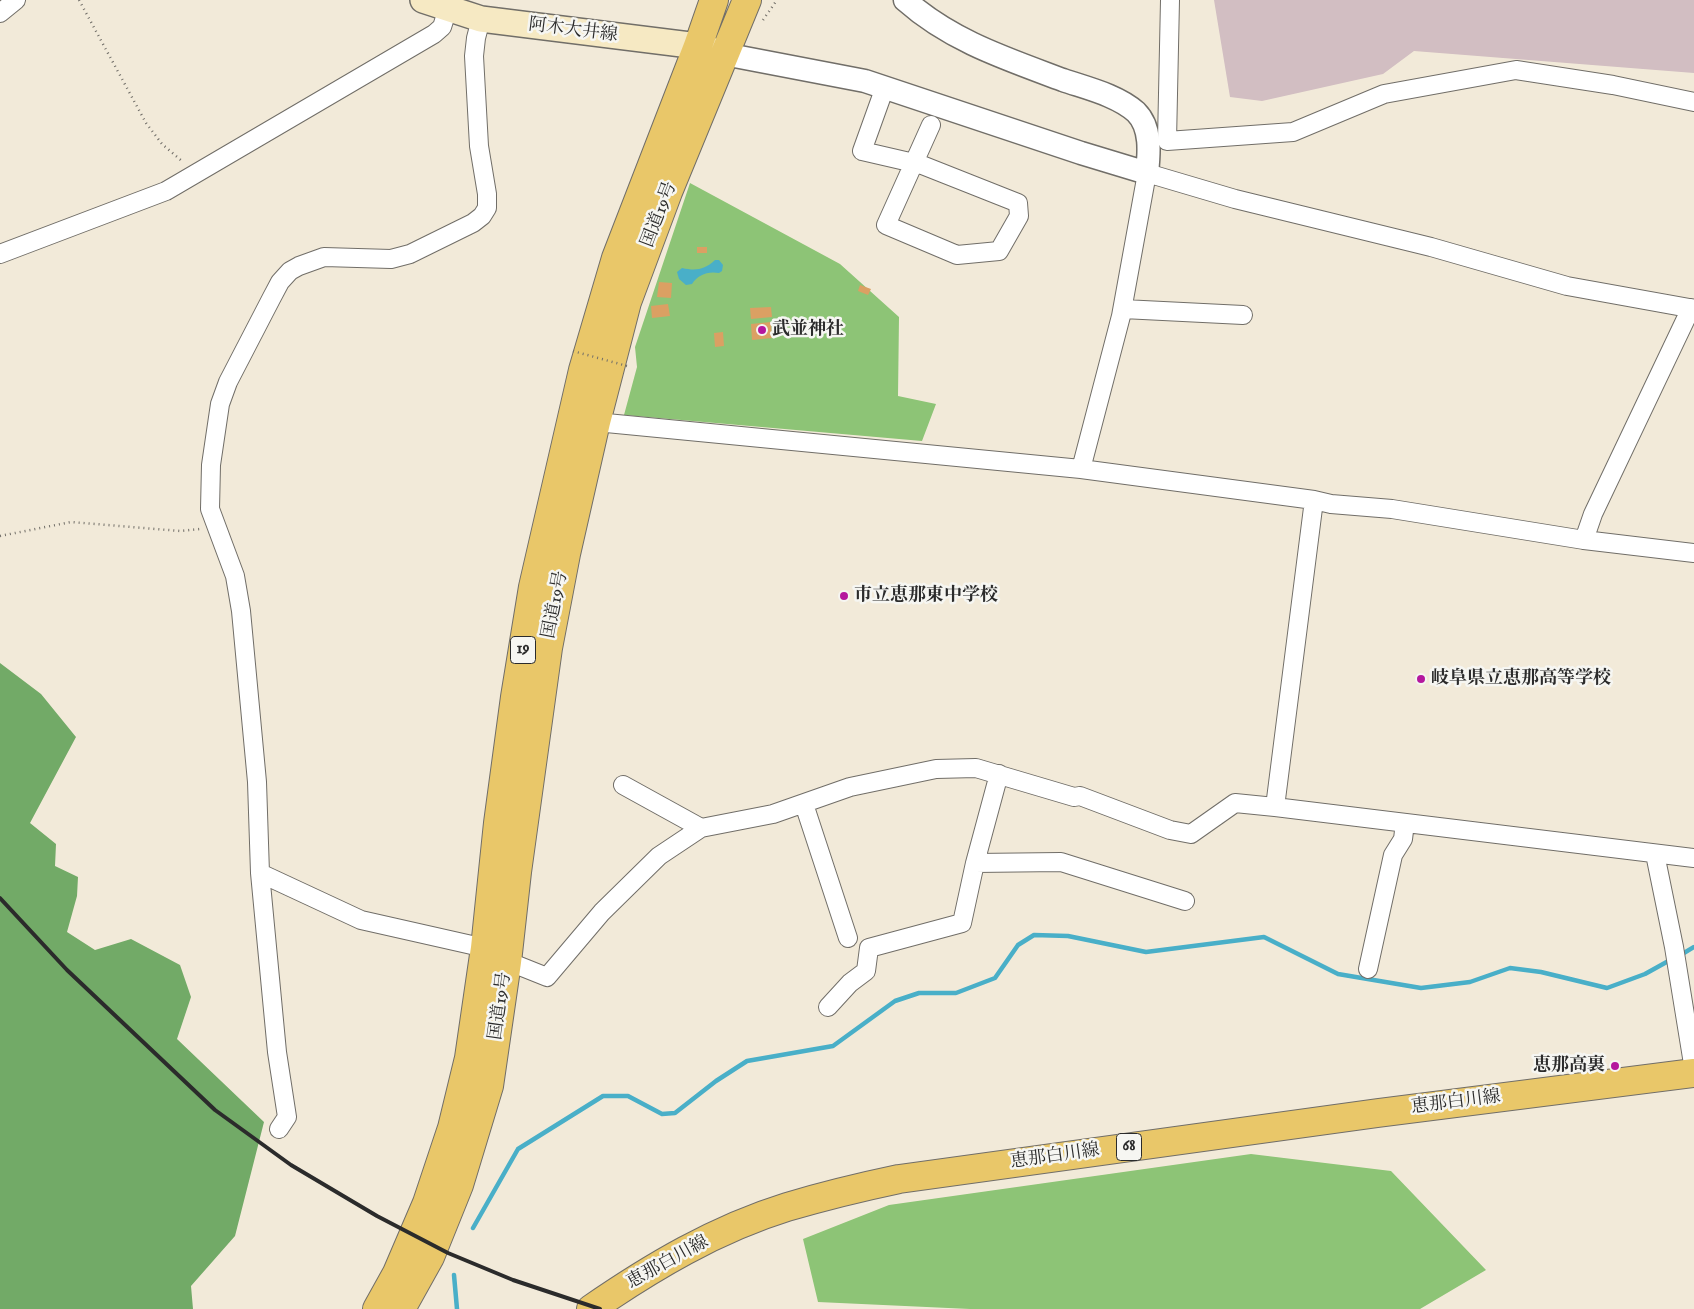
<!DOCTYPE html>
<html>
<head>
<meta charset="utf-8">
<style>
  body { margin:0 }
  canvas { display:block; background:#f2ead9 }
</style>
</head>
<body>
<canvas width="1694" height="1309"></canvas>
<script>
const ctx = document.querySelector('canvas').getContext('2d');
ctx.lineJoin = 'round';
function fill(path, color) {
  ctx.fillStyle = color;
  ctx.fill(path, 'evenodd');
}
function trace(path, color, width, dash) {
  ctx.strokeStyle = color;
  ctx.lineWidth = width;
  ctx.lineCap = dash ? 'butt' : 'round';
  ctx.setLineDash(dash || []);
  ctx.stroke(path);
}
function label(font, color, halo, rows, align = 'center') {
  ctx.font = font + ' "IM FELL English","Noto Serif JP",serif';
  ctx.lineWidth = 5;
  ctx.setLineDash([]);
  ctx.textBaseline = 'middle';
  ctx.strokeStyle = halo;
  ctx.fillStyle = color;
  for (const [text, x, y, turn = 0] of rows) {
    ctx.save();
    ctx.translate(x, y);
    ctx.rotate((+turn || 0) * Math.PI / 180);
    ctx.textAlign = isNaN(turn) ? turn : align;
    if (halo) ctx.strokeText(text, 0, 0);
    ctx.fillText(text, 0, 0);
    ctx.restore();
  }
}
fill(new Path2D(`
  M 1214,0 L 1694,0 L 1694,73 L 1414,51 L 1383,74 L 1262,101 L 1230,97 Z`), '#d2bec2');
fill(new Path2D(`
  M 690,183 L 840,264 L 899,317 L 898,396 L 936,404 L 922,441 L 624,415 L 637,367 L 635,347 Z
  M 1251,1154 L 1391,1171 L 1486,1270 L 1420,1309 L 970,1309 L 818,1302 L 803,1239 L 889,1205 Z`), '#8dc476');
fill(new Path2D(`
  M 0,663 L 41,694 L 76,737 L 30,823 L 56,844 L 55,866 L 78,877 L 77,896 L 67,932 L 95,950 L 131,939 L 180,965 L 191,997 L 177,1039 L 264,1122 L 235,1236 L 191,1286 L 193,1309 L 0,1309 Z`), '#72aa67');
fill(new Path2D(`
  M 715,260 L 719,260 L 723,265 L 722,271 L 719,273 C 707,271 698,275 692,284 L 686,285 L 679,279 L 677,272 L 682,268 C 696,271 704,270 715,260 Z`), '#49afc8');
trace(new Path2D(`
  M 1679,956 L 1694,947
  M 473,1228 L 518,1149 L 603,1096 L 628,1096 L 662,1114 L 675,1113 L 716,1081 L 747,1061 L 833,1046 L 895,1001 L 919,993 L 956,993 L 995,978 L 1018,945 L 1034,935 L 1068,936 L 1146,952 L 1264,937 L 1338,974 L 1421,988 L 1470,982 L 1510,968 L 1541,972 L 1607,988 L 1645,974 L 1672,959
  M 454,1275 L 457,1309`), '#49afc8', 4.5);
fill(new Path2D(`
  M 697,247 L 707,247 L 707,253 L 697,253 Z
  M 659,282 L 672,283 L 671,298 L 657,297 Z
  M 860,285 L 871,289 L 868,295 L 858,291 Z
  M 668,304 L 670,316 L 652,318 L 651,306 Z
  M 771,307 L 772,317 L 751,319 L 750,308 Z
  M 771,322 L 772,338 L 752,340 L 751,324 Z
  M 723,332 L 724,346 L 715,347 L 714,333 Z`), '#dba063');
const minor = new Path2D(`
  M 1170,0 L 1167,141 L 1293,132 L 1384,94 L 1516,70 L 1613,85 L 1694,102
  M 0,13 L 16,0
  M 885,87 L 862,151 L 914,163 L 922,165 L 1018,203 L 1019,216 L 999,251 L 957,255 L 886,225 L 931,125
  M 0,254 L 166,191 L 434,34 L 442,27 L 448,8
  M 1123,309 L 1243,315
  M 596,422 L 1081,469 L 1314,500 L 1331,504 L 1392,509 L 1584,540 L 1694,553
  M 1081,469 L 1121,316 L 1147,173 L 1235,199 L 1431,247 L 1567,286 L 1694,309
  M 1584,540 L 1593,514 L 1691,308
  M 623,785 L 701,828
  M 804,804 L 848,938
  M 1275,807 L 1314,500
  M 1655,854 L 1674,947 L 1694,1070
  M 975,863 L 999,774
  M 260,873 L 361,920 L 485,948
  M 507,962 L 517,965 L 547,977 L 602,912 L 659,856 L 701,828 L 773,814 L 850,787 L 936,769 L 976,768 L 1074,797 L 1080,796 L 1170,830 L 1191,834 L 1235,803 L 1275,807 L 1694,858
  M 1368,969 L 1393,855 L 1403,839 L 1405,823
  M 828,1007 L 850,983 L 866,971 L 869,948 L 962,923 L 975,863 L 1061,862 L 1185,901
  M 279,1129 L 287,1117 L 277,1052 L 260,873 L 257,782 L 241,611 L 235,576 L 210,509 L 211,465 L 220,404 L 228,382 L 271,299 L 280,282 L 290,271 L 299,266 L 324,257 L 391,259 L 410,254 L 473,223 L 482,216 L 487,208 L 487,194 L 479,146 L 474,56 L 476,38 L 481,19`);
const tertiary = new Path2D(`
  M 724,54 L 865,81 L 1081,153 L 1147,173 C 1149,154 1152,128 1136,112 C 1117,95 1086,88 1063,80 C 1007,59 951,41 905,0`);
const secondary = new Path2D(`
  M 423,0 L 481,19 L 698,46 L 717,52`);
const primary = new Path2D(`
  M 591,1309 C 652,1267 716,1229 787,1207 C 824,1196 861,1187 899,1179 L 1378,1113 L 1694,1073`);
const trunk = new Path2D(`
  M 377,1309 L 397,1273 L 427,1203 L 452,1128 L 469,1058 L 485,948 L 498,823 L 515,697 L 533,587 L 583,370 L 616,258 L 698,46 L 714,0
  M 401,1309 L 430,1257 L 459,1185 L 489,1086 L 507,962 L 517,872 L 548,648 L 566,554 L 596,422 L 627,302 L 668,192 L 747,0`);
trace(minor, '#716e68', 20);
trace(tertiary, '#716e68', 25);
trace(secondary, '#716e68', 28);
trace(primary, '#716e68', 30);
trace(trunk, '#716e68', 30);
trace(new Path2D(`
  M 79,0 L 146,123 L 162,144 L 183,162
  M 763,20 L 777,0
  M 0,536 L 71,522 L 180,531 L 200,529`), '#716e68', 2.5, [1, 4]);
trace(minor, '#fff', 18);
trace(tertiary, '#fff', 22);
trace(secondary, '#f6e9c3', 25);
trace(primary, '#e9c769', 28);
trace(trunk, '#e9c769', 28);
trace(new Path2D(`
  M 0,898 L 67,970 L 215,1110 L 291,1165 L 377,1216 L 448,1253 L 513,1280 L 600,1309`), '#2b2b2b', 4);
trace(new Path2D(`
  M 573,351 L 627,366`), '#716e68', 2.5, [1, 4]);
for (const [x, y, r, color] of [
  [762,330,5,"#b5179e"],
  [844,596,5,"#b5179e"],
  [1421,679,5,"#b5179e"],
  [1615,1066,5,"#b5179e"]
]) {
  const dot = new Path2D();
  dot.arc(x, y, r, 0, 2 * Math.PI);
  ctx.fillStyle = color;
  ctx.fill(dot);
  trace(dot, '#f6f6f2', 2);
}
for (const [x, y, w] of [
  [523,650,25],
  [1129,1147,25]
]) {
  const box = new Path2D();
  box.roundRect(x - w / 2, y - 13.5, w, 27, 4);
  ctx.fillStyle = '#f6f6f2';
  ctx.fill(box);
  trace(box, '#2b2b2b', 1);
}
label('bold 16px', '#2b2b2b', null, [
  ["19",523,650],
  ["68",1129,1147]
]);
label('18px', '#2b2b2b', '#f6f6f2', [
  ["阿木大井線",573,31,7],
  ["国道19号",660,215,-69],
  ["国道19号",556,605,-79],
  ["国道19号",501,1006,-82],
  ["恵那白川線",1456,1103,-7],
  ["恵那白川線",1055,1157,-8],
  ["恵那白川線",668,1263,-29]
]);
label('bold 18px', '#2b2b2b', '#f6f6f2', [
  ["武並神社",772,330],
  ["市立恵那東中学校",854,596],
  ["岐阜県立恵那高等学校",1431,679],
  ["恵那高裏",1605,1066,"right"]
], 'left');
</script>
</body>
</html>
